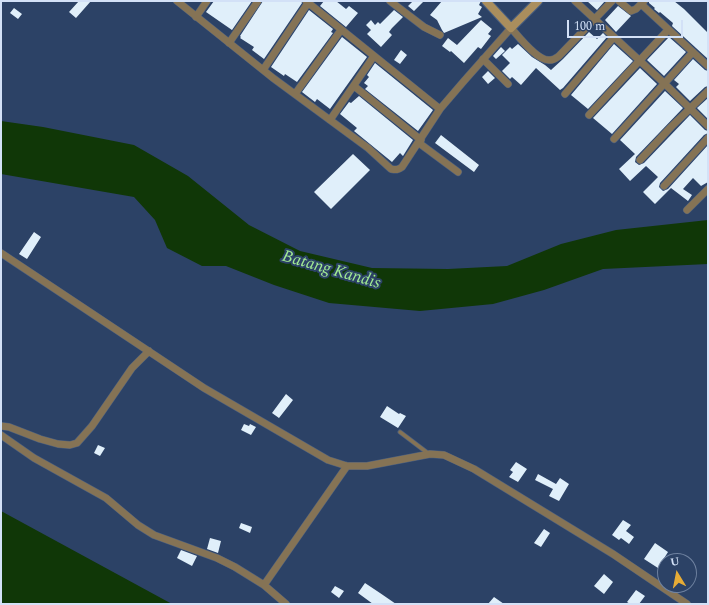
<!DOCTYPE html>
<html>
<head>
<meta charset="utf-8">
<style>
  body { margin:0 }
  #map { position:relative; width:709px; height:605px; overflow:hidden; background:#2c4266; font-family:Spectral,serif }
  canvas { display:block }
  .frame { position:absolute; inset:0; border:2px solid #d3e1f7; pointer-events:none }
  .north { position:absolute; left:657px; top:553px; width:40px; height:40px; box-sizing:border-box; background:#2c4266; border:1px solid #6f82a0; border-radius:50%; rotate:350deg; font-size:11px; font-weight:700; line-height:16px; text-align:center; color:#d3e1f7 }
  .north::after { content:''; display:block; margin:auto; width:14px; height:18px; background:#e7ac36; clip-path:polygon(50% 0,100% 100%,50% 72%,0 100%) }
  .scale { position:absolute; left:567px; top:20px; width:116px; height:18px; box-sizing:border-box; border:2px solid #d3e1f7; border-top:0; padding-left:5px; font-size:12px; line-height:14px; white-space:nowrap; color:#d3e1f7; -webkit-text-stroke:3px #2c4266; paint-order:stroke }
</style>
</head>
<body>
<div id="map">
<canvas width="709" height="605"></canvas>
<div class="frame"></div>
<div class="north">U</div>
<div class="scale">100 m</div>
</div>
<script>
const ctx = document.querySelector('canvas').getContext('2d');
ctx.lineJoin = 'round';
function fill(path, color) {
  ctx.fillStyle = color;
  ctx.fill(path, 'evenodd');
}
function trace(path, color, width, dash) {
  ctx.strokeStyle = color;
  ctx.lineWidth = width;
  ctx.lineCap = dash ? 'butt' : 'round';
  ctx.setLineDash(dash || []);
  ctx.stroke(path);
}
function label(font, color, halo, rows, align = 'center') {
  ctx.font = font + ' Spectral,serif';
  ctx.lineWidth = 4;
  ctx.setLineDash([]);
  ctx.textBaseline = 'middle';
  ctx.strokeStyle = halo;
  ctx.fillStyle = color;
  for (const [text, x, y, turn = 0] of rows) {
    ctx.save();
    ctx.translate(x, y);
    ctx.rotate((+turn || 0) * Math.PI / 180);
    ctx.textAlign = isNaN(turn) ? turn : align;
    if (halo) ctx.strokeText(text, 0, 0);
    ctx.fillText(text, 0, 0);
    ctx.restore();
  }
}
fill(new Path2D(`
  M 1,121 L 43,127 L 134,145 L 188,176 L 249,225 L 300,251 L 372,268 L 448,269 L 507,266 L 561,244 L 616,230 L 708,220 L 708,264 L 603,269 L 544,290 L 493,304 L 420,311 L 329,303 L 274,285 L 226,266 L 202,266 L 167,248 L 155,220 L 134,197 L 1,174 Z
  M 1,511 L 172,604 L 1,604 Z`), '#103707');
fill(new Path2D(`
  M 79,1 L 91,1 L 76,18 L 69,12 Z
  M 214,1 L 252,1 L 232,30 L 206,12 Z
  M 263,1 L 301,1 L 302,3 L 264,59 L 252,50 L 254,47 L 240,38 L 241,37 L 240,36 Z
  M 324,1 L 336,1 L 346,9 L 349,6 L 358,13 L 346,27 L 320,6 Z
  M 413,1 L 424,1 L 414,11 L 408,6 Z
  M 442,1 L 481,1 L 479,5 L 482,7 L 478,14 L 482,17 L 444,33 L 442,30 L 437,20 L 430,15 Z
  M 587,1 L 605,1 L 597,10 Z
  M 649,1 L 674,1 L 684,9 L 708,33 L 708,59 L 672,26 L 673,23 L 660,12 L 659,13 L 654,9 L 655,8 L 649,3 Z
  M 618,6 L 631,16 L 616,32 L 605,20 Z
  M 14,8 L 22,14 L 18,19 L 10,13 Z
  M 309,10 L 333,29 L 331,32 L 333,33 L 297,82 L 285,74 L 284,76 L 271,67 Z
  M 394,10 L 403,17 L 392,28 L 389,32 L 392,35 L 381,47 L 367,34 L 371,30 L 366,25 L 371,20 L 375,25 L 378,22 L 380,24 Z
  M 481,20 L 492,29 L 488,34 L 491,36 L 481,49 L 478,47 L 464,63 L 451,51 L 450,52 L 442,46 L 448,38 L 457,45 Z
  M 589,32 L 597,39 L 603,33 L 607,37 L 563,88 L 560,90 L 536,68 L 521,85 L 512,77 L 510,79 L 502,71 L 510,63 L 502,55 L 510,47 L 512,49 L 518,44 L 532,57 L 545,65 L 551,70 L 563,59 Z
  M 342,37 L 367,57 L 330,109 L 317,99 L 315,102 L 302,92 Z
  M 669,37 L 686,52 L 664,76 L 647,60 Z
  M 614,44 L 633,61 L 588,109 L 571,95 Z
  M 501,47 L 505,51 L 496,59 L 493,56 Z
  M 401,50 L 407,55 L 400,64 L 394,60 Z
  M 693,59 L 705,70 L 708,71 L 708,86 L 705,87 L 690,101 L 676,87 L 679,84 L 674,80 Z
  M 375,63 L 433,110 L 418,131 L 365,89 L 368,86 L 364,83 L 369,77 L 367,75 Z
  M 640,68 L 657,84 L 612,134 L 593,118 Z
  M 488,71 L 495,78 L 488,84 L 482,77 Z
  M 665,91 L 683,108 L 636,157 L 635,162 L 639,165 L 644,163 L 690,115 L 705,130 L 708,131 L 708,133 L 704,135 L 660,183 L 659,187 L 663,191 L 668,189 L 708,145 L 708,182 L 701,186 L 693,178 L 683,189 L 692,195 L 688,201 L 671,188 L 655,204 L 643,192 L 658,177 L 646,166 L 630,181 L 619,169 L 635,154 L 620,140 Z
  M 359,96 L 413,140 L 403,156 L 400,153 L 392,162 L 354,131 L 357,128 L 340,114 L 349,102 L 351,103 Z
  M 708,98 L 708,119 L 697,108 Z
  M 441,135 L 479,165 L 474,172 L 435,143 Z
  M 353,154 L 370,170 L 331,209 L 314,192 Z
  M 34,232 L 41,237 L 27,259 L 19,254 Z
  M 286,394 L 293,400 L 279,418 L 272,413 Z
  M 387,406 L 399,414 L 400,413 L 406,416 L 398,428 L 380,417 Z
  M 244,424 L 249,426 L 250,424 L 256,427 L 251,435 L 241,430 Z
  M 98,445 L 105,448 L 100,456 L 94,453 Z
  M 516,462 L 527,469 L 518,482 L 509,477 L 513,472 L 510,470 Z
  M 538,474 L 556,484 L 560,478 L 569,484 L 559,501 L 549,496 L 553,489 L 535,480 Z
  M 623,520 L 631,525 L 626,531 L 634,537 L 629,544 L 621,538 L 619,540 L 612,535 Z
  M 241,523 L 252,527 L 250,533 L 239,528 Z
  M 544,529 L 550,533 L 541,547 L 534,543 Z
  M 210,538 L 221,541 L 218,553 L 207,549 Z
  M 655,543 L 668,552 L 658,568 L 644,559 Z
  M 181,550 L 197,556 L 192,566 L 177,558 Z
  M 604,574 L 613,582 L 604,594 L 594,586 Z
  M 365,583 L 380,593 L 396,604 L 373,604 L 358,593 Z
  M 335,586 L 344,591 L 339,598 L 331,592 Z
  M 636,590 L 645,596 L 639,604 L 630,604 L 627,602 Z
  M 494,597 L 504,604 L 488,604 Z`), '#e0effa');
const lane = new Path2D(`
  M 400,432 L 429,454`);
const street = new Path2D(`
  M 177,1 L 273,78 L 368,148 L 391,169 C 396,170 398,170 402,167 L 440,109 L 464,81 L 511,28 C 519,37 538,62 550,60 C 554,60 556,58 559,56 L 612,1
  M 306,1 L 440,109
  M 390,1 L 424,27 L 440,35
  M 575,1 L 665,84 L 708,126
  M 619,1 L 631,11 L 636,9 L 644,1
  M 641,4 L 708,66
  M 196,17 L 207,1
  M 229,43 L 258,1
  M 483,59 L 508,84
  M 263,70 L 308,3
  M 354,86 L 421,140
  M 295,94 L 341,30
  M 565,94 L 614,37
  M 589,115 L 668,30
  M 330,120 L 374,56
  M 614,139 L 693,52
  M 419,143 L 458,172
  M 640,160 L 671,127 L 708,91
  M 664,186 L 708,138
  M 687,210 L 708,189
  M 1,253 L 204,388 L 328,460 L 347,466 L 367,466 L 430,454 L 444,455 L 474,469 L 613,554 L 687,604
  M 1,426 L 9,427 L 40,439 L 58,444 L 70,445 L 77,443 L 92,426 L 132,368 L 149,351
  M 1,435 L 34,458 L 106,498 L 138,525 L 154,535 L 217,558 L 235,567 L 264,585 L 286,604
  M 264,585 L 347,466`);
const secondary = new Path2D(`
  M 486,1 L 511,28 L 538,1`);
trace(lane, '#4a5f80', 5);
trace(street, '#4a5f80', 8);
trace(secondary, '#4a5f80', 10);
trace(lane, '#857355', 3.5);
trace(street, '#857355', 7);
trace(secondary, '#aa8e5d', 8);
label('italic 17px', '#a2eb93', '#2c4266', [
  ["Batang Kandis",331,271,16]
]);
</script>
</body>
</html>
